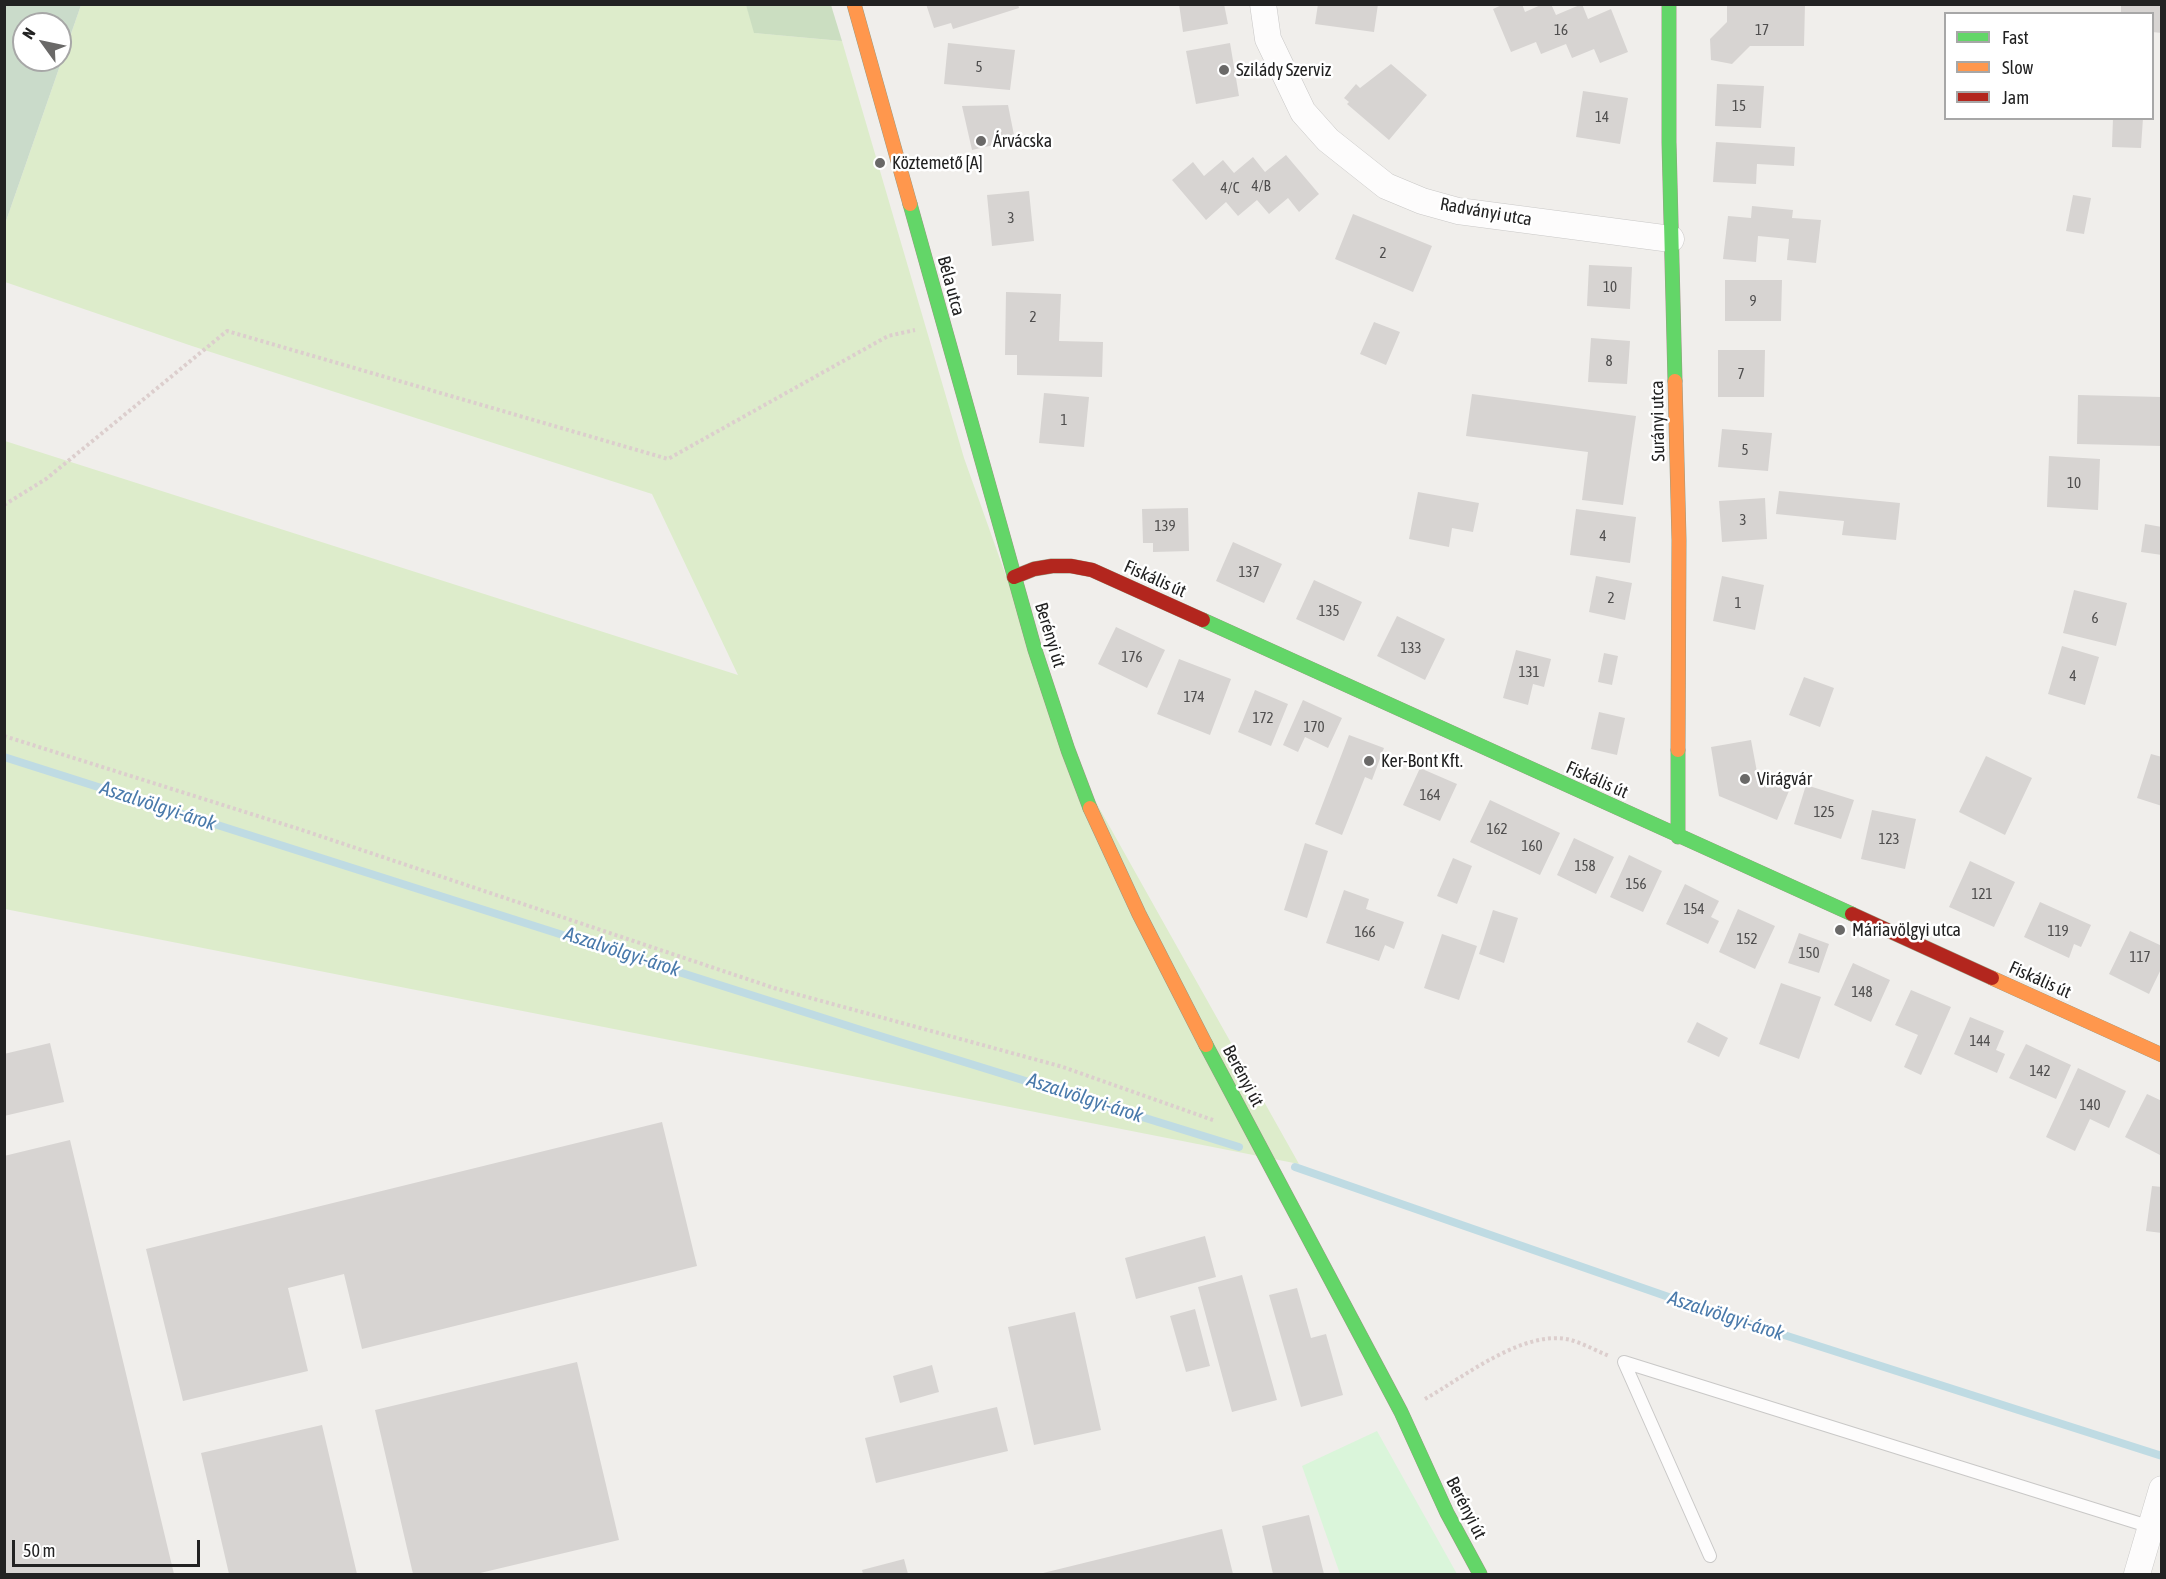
<!DOCTYPE html>
<html>
<head>
<meta charset="utf-8">
<style>
  body { margin:0 }
  #map { position:relative; width:2166px; height:1579px; overflow:hidden; background:#f0eeeb; font-family:"Asap Condensed",sans-serif }
  canvas { display:block }
  .frame { position:absolute; inset:0; border:6px solid #222; pointer-events:none }
  .legend { position:absolute; left:1944px; top:12px; width:210px; height:108px; box-sizing:border-box; background:#fff; border:2px solid #a7a7a7; margin:0; padding:8px 10px; list-style:none; font-size:18px; color:#222 }
  .legend li { display:flex; align-items:center; gap:12px; height:30px }
  .legend b { width:30px; border:2px solid #a7a7a7 }
  .north { position:absolute; left:12px; top:12px; width:60px; height:60px; box-sizing:border-box; background:#fff; border:2px solid #a7a7a7; border-radius:50%; rotate:303deg; font-size:16px; font-weight:700; line-height:24px; text-align:center; color:#222 }
  .north::after { content:''; display:block; margin:auto; width:21px; height:27px; background:#6a6968; clip-path:polygon(50% 0,100% 100%,50% 72%,0 100%) }
  .scale { position:absolute; left:12px; top:1540px; width:188px; height:27px; box-sizing:border-box; border:3px solid #222; border-top:0; padding-left:8px; font-size:18px; line-height:21px; white-space:nowrap; color:#222; -webkit-text-stroke:4px #fff; paint-order:stroke }
</style>
</head>
<body>
<div id="map">
<canvas width="2166" height="1579"></canvas>
<div class="frame"></div>
<ul class="legend">
<li><b style="height:8px;background:#63d668"></b>Fast</li>
<li><b style="height:8px;background:#ff974d"></b>Slow</li>
<li><b style="height:8px;background:#b3261e"></b>Jam</li>
</ul>
<div class="north">N</div>
<div class="scale">50 m</div>
</div>
<script>
const ctx = document.querySelector('canvas').getContext('2d');
ctx.lineJoin = 'round';
function fill(path, color) {
  ctx.fillStyle = color;
  ctx.fill(path, 'evenodd');
}
function trace(path, color, width, dash) {
  ctx.strokeStyle = color;
  ctx.lineWidth = width;
  ctx.lineCap = dash ? 'butt' : 'round';
  ctx.setLineDash(dash || []);
  ctx.stroke(path);
}
function label(font, color, halo, rows, align = 'center') {
  ctx.font = font + ' "Asap Condensed",sans-serif';
  ctx.lineWidth = 5;
  ctx.setLineDash([]);
  ctx.textBaseline = 'middle';
  ctx.strokeStyle = halo;
  ctx.fillStyle = color;
  for (const [text, x, y, turn = 0] of rows) {
    ctx.save();
    ctx.translate(x, y);
    ctx.rotate((+turn || 0) * Math.PI / 180);
    ctx.textAlign = isNaN(turn) ? turn : align;
    if (halo) ctx.strokeText(text, 0, 0);
    ctx.fillText(text, 0, 0);
    ctx.restore();
  }
}
fill(new Path2D(`
  M 746,4 L 755,33 L 842,41 L 964,458 L 1070,756 L 1299,1164 L 5,909 L 5,441 L 738,675 L 652,494 L 192,346 L 5,282 L 5,224 L 81,5 Z`), '#ddeccb');
fill(new Path2D(`
  M 746,5 L 831,5 L 842,41 L 754,33 Z`), '#cbdec1');
fill(new Path2D(`
  M 5,4 L 81,5 L 5,224 L 4,5 ZM 24,24 L 60,24 L 60,60 L 24,60 Z`), '#cadbca');
fill(new Path2D(`
  M 1377,1431 L 1457,1574 L 1340,1574 L 1302,1466 Z`), '#daf5da');
trace(new Path2D(`
  M 4,757 L 864,1031 L 1239,1147
  M 1295,1167 L 1706,1310 L 2162,1456`), '#bfdbe3', 8);
fill(new Path2D(`
  M 926,4 L 1018,4 L 1019,8 L 953,29 L 951,23 L 934,28 Z
  M 1179,4 L 1224,4 L 1228,24 L 1183,32 Z
  M 1318,4 L 1378,4 L 1374,32 L 1315,24 Z
  M 1504,4 L 1522,4 L 1525,12 L 1543,4 L 1551,4 L 1556,15 L 1582,4 L 1588,19 L 1611,9 L 1628,52 L 1600,63 L 1594,49 L 1572,58 L 1566,44 L 1541,54 L 1536,42 L 1511,52 L 1493,9 Z
  M 1727,4 L 1805,4 L 1804,46 L 1750,46 L 1732,64 L 1711,60 L 1710,39 L 1727,22 Z
  M 2121,4 L 2162,5 L 2162,33 L 2152,32 L 2152,14 L 2121,14 Z
  M 948,43 L 1015,50 L 1010,90 L 944,84 Z
  M 1230,43 L 1239,96 L 1196,104 L 1186,51 Z
  M 1391,64 L 1427,95 L 1389,140 L 1347,104 L 1349,102 L 1344,98 L 1356,84 L 1360,88 Z
  M 1717,84 L 1764,86 L 1761,128 L 1715,126 Z
  M 1583,91 L 1628,98 L 1620,144 L 1576,137 Z
  M 1008,105 L 1015,140 L 972,150 L 962,106 Z
  M 2113,118 L 2143,118 L 2141,148 L 2112,147 Z
  M 1716,142 L 1795,147 L 1794,166 L 1757,164 L 1756,184 L 1713,182 Z
  M 1286,155 L 1319,194 L 1299,212 L 1288,198 L 1269,214 L 1257,200 L 1238,216 L 1226,202 L 1206,220 L 1172,180 L 1193,162 L 1204,176 L 1223,160 L 1234,173 L 1253,157 L 1265,172 Z
  M 1029,191 L 1034,241 L 992,246 L 987,195 Z
  M 2073,195 L 2091,198 L 2084,234 L 2066,231 Z
  M 1752,206 L 1793,210 L 1792,218 L 1821,220 L 1816,263 L 1787,260 L 1789,239 L 1758,236 L 1756,262 L 1723,259 L 1728,216 L 1751,218 Z
  M 1353,214 L 1432,246 L 1413,292 L 1335,259 Z
  M 1589,265 L 1632,267 L 1630,309 L 1587,306 Z
  M 1725,280 L 1782,280 L 1781,321 L 1725,321 Z
  M 1006,292 L 1061,294 L 1059,341 L 1103,342 L 1102,377 L 1017,375 L 1017,355 L 1005,355 Z
  M 1374,322 L 1400,332 L 1386,365 L 1360,354 Z
  M 1591,338 L 1630,341 L 1627,384 L 1588,382 Z
  M 1718,350 L 1765,350 L 1764,397 L 1718,397 Z
  M 1044,393 L 1089,397 L 1084,447 L 1039,443 Z
  M 1472,394 L 1636,416 L 1623,505 L 1582,500 L 1588,452 L 1466,436 Z
  M 2078,395 L 2162,397 L 2162,446 L 2077,444 Z
  M 1722,429 L 1772,433 L 1768,471 L 1718,467 Z
  M 2049,456 L 2100,459 L 2098,510 L 2047,507 Z
  M 1779,491 L 1900,503 L 1896,540 L 1842,535 L 1844,521 L 1776,514 Z
  M 1418,492 L 1479,503 L 1473,532 L 1452,528 L 1449,547 L 1409,539 Z
  M 1765,498 L 1767,539 L 1722,542 L 1719,501 Z
  M 1188,508 L 1189,551 L 1153,552 L 1153,543 L 1143,543 L 1142,509 Z
  M 1576,509 L 1636,517 L 1630,563 L 1570,555 Z
  M 2145,524 L 2162,527 L 2162,555 L 2141,552 Z
  M 1233,542 L 1282,564 L 1264,603 L 1216,581 Z
  M 1596,576 L 1632,583 L 1625,620 L 1589,612 Z
  M 1722,576 L 1764,585 L 1755,630 L 1713,621 Z
  M 1314,580 L 1362,602 L 1344,641 L 1296,619 Z
  M 2074,590 L 2127,603 L 2116,646 L 2063,633 Z
  M 1397,616 L 1445,639 L 1425,680 L 1377,656 Z
  M 1116,627 L 1165,650 L 1147,688 L 1098,664 Z
  M 2062,646 L 2099,657 L 2085,705 L 2048,694 Z
  M 1516,650 L 1551,659 L 1544,687 L 1533,684 L 1528,705 L 1503,698 Z
  M 1604,653 L 1618,656 L 1612,685 L 1598,682 Z
  M 1179,659 L 1231,679 L 1210,735 L 1157,714 Z
  M 1804,677 L 1834,688 L 1820,727 L 1789,715 Z
  M 1255,690 L 1288,704 L 1271,746 L 1238,732 Z
  M 1303,700 L 1342,718 L 1328,748 L 1305,737 L 1298,752 L 1283,745 Z
  M 1599,712 L 1625,718 L 1617,755 L 1591,749 Z
  M 1349,735 L 1384,748 L 1372,780 L 1365,777 L 1342,835 L 1315,824 Z
  M 1751,740 L 1757,772 L 1791,786 L 1777,820 L 1719,796 L 1711,747 Z
  M 2151,754 L 2162,757 L 2162,806 L 2137,798 Z
  M 1986,756 L 2032,778 L 2005,835 L 1959,812 Z
  M 1420,768 L 1457,784 L 1440,821 L 1403,805 Z
  M 1806,785 L 1854,800 L 1841,839 L 1794,824 Z
  M 1490,800 L 1560,833 L 1540,875 L 1470,842 Z
  M 1872,810 L 1916,819 L 1905,869 L 1861,859 Z
  M 1574,838 L 1614,857 L 1596,894 L 1557,875 Z
  M 1305,843 L 1328,851 L 1307,918 L 1284,910 Z
  M 1629,855 L 1662,871 L 1643,912 L 1610,897 Z
  M 1453,858 L 1472,866 L 1457,904 L 1437,896 Z
  M 1970,861 L 2015,882 L 1994,927 L 1949,907 Z
  M 1685,884 L 1719,901 L 1711,917 L 1719,921 L 1708,944 L 1666,924 Z
  M 1344,890 L 1369,899 L 1366,909 L 1404,922 L 1394,949 L 1385,945 L 1379,961 L 1326,943 Z
  M 2040,902 L 2091,925 L 2081,947 L 2074,944 L 2069,958 L 2024,937 Z
  M 1738,909 L 1775,926 L 1755,969 L 1719,952 Z
  M 1493,910 L 1518,918 L 1504,963 L 1479,954 Z
  M 2130,931 L 2162,946 L 2162,967 L 2149,994 L 2109,974 Z
  M 1799,933 L 1829,944 L 1819,973 L 1788,963 Z
  M 1442,934 L 1477,946 L 1459,1000 L 1424,988 Z
  M 1853,963 L 1890,980 L 1871,1022 L 1834,1005 Z
  M 1781,983 L 1821,997 L 1799,1059 L 1759,1044 Z
  M 1911,990 L 1951,1007 L 1921,1075 L 1904,1067 L 1918,1035 L 1895,1025 Z
  M 1970,1017 L 2004,1031 L 1996,1050 L 2005,1054 L 1997,1073 L 1954,1054 Z
  M 1697,1022 L 1728,1038 L 1719,1057 L 1687,1042 Z
  M 50,1043 L 64,1102 L 4,1116 L 4,1054 Z
  M 2026,1044 L 2071,1065 L 2056,1099 L 2009,1078 Z
  M 2078,1068 L 2126,1091 L 2109,1128 L 2090,1119 L 2075,1151 L 2046,1137 Z
  M 2147,1094 L 2162,1101 L 2162,1156 L 2125,1137 Z
  M 662,1122 L 697,1266 L 362,1349 L 344,1274 L 288,1288 L 308,1371 L 183,1401 L 146,1249 Z
  M 70,1140 L 174,1574 L 4,1574 L 4,1156 Z
  M 2152,1186 L 2162,1187 L 2162,1233 L 2146,1231 Z
  M 1205,1236 L 1216,1277 L 1136,1299 L 1125,1258 Z
  M 1242,1275 L 1277,1400 L 1232,1412 L 1198,1287 Z
  M 1297,1288 L 1311,1338 L 1326,1334 L 1343,1395 L 1301,1407 L 1269,1295 Z
  M 1195,1309 L 1210,1366 L 1186,1372 L 1170,1316 Z
  M 1075,1312 L 1101,1430 L 1034,1445 L 1008,1327 Z
  M 577,1362 L 619,1540 L 476,1574 L 413,1574 L 375,1410 Z
  M 932,1365 L 939,1392 L 900,1403 L 893,1376 Z
  M 997,1407 L 1008,1451 L 876,1483 L 865,1438 Z
  M 322,1425 L 357,1574 L 229,1574 L 201,1453 Z
  M 1309,1515 L 1324,1574 L 1273,1574 L 1262,1526 Z
  M 1222,1529 L 1233,1574 L 1039,1574 Z
  M 904,1559 L 908,1574 L 863,1574 L 862,1570 Z`), '#d7d4d2');
const lane = new Path2D(`
  M 1710,1556 L 1624,1362 L 2151,1527`);
const street = new Path2D(`
  M 1263,4 L 1268,39 L 1303,112 L 1328,140 L 1386,186 L 1422,201 L 1458,211 L 1671,239
  M 2137,1574 L 2162,1489`);
const fast = new Path2D(`
  M 1669,4 L 1669,142 L 1675,381
  M 910,204 L 1035,650 L 1068,750 L 1090,808
  M 1203,620 L 1852,914
  M 1678,837 L 1678,750
  M 1206,1045 L 1401,1412 L 1447,1513 L 1480,1574`);
const slow = new Path2D(`
  M 854,4 L 910,204
  M 1675,381 L 1679,540 L 1678,750
  M 1090,808 L 1139,914 L 1206,1045
  M 1992,978 L 2162,1055`);
const jam = new Path2D(`
  M 1014,577 L 1034,569 L 1052,566 L 1071,566 L 1092,570 L 1203,620
  M 1852,914 L 1992,978`);
trace(lane, '#c9c8c7', 14);
trace(street, '#c9c8c7', 27);
trace(fast, '#999a82', 15);
trace(slow, '#999a82', 15);
trace(jam, '#999a82', 15);
trace(new Path2D(`
  M 4,505 L 46,479 L 227,331 L 668,459 L 888,336 L 915,330
  M 4,736 L 299,829 L 774,988 L 1063,1067 L 1213,1120
  M 1425,1399 C 1464,1377 1525,1328 1571,1340 C 1584,1344 1597,1351 1609,1356`), '#dccecd', 4, [3, 3]);
trace(lane, '#fdfcfc', 12);
trace(street, '#fdfcfc', 26);
trace(fast, '#63d668', 14);
trace(slow, '#ff974d', 14);
trace(jam, '#b3261e', 14);
for (const [x, y, r, color] of [
  [1224,70,6,"#6a6968"],
  [981,141,6,"#6a6968"],
  [880,163,6,"#6a6968"],
  [1369,761,6,"#6a6968"],
  [1745,779,6,"#6a6968"],
  [1840,930,6,"#6a6968"]
]) {
  const dot = new Path2D();
  dot.arc(x, y, r, 0, 2 * Math.PI);
  ctx.fillStyle = color;
  ctx.fill(dot);
  trace(dot, '#fff', 2);
}
label('15px', '#4f4e4e', null, [
  ["16",1561,30],
  ["17",1762,30],
  ["5",979,67],
  ["15",1739,106],
  ["14",1602,117],
  ["4/B",1261,186],
  ["4/C",1230,188],
  ["3",1011,218],
  ["2",1383,253],
  ["10",1610,287],
  ["9",1753,301],
  ["2",1033,317],
  ["8",1609,361],
  ["7",1741,374],
  ["1",1064,420],
  ["5",1745,450],
  ["10",2074,483],
  ["3",1743,520],
  ["139",1165,526],
  ["4",1603,536],
  ["137",1249,572],
  ["2",1611,598],
  ["1",1738,603],
  ["135",1329,611],
  ["6",2095,618],
  ["133",1411,648],
  ["176",1132,657],
  ["131",1529,672],
  ["4",2073,676],
  ["174",1194,697],
  ["172",1263,718],
  ["170",1314,727],
  ["164",1430,795],
  ["125",1824,812],
  ["162",1497,829],
  ["123",1889,839],
  ["160",1532,846],
  ["158",1585,866],
  ["156",1636,884],
  ["121",1982,894],
  ["154",1694,909],
  ["119",2058,931],
  ["166",1365,932],
  ["152",1747,939],
  ["150",1809,953],
  ["117",2140,957],
  ["148",1862,992],
  ["144",1980,1041],
  ["142",2040,1071],
  ["140",2090,1105]
]);
label('18px', '#222', '#fff', [
  ["Szilády Szerviz",1236,70],
  ["Árvácska",993,141],
  ["Köztemető [A]",892,163],
  ["Ker-Bont Kft.",1381,761],
  ["Virágvár",1757,779],
  ["Máriavölgyi utca",1852,930]
], 'left');
label('18px', '#222', '#fff', [
  ["Radványi utca",1486,212,10],
  ["Béla utca",951,286,75],
  ["Surányi utca",1658,421,-91],
  ["Fiskális út",1155,579,24],
  ["Berényi út",1050,635,73],
  ["Fiskális út",1597,780,24],
  ["Fiskális út",2040,980,24],
  ["Berényi út",1243,1076,62],
  ["Berényi út",1466,1508,63]
]);
label('italic 20px', '#4a7aab', '#fff', [
  ["Aszalvölgyi-árok",158,806,18],
  ["Aszalvölgyi-árok",622,952,18],
  ["Aszalvölgyi-árok",1085,1098,18],
  ["Aszalvölgyi-árok",1726,1316,18]
]);
</script>
</body>
</html>
